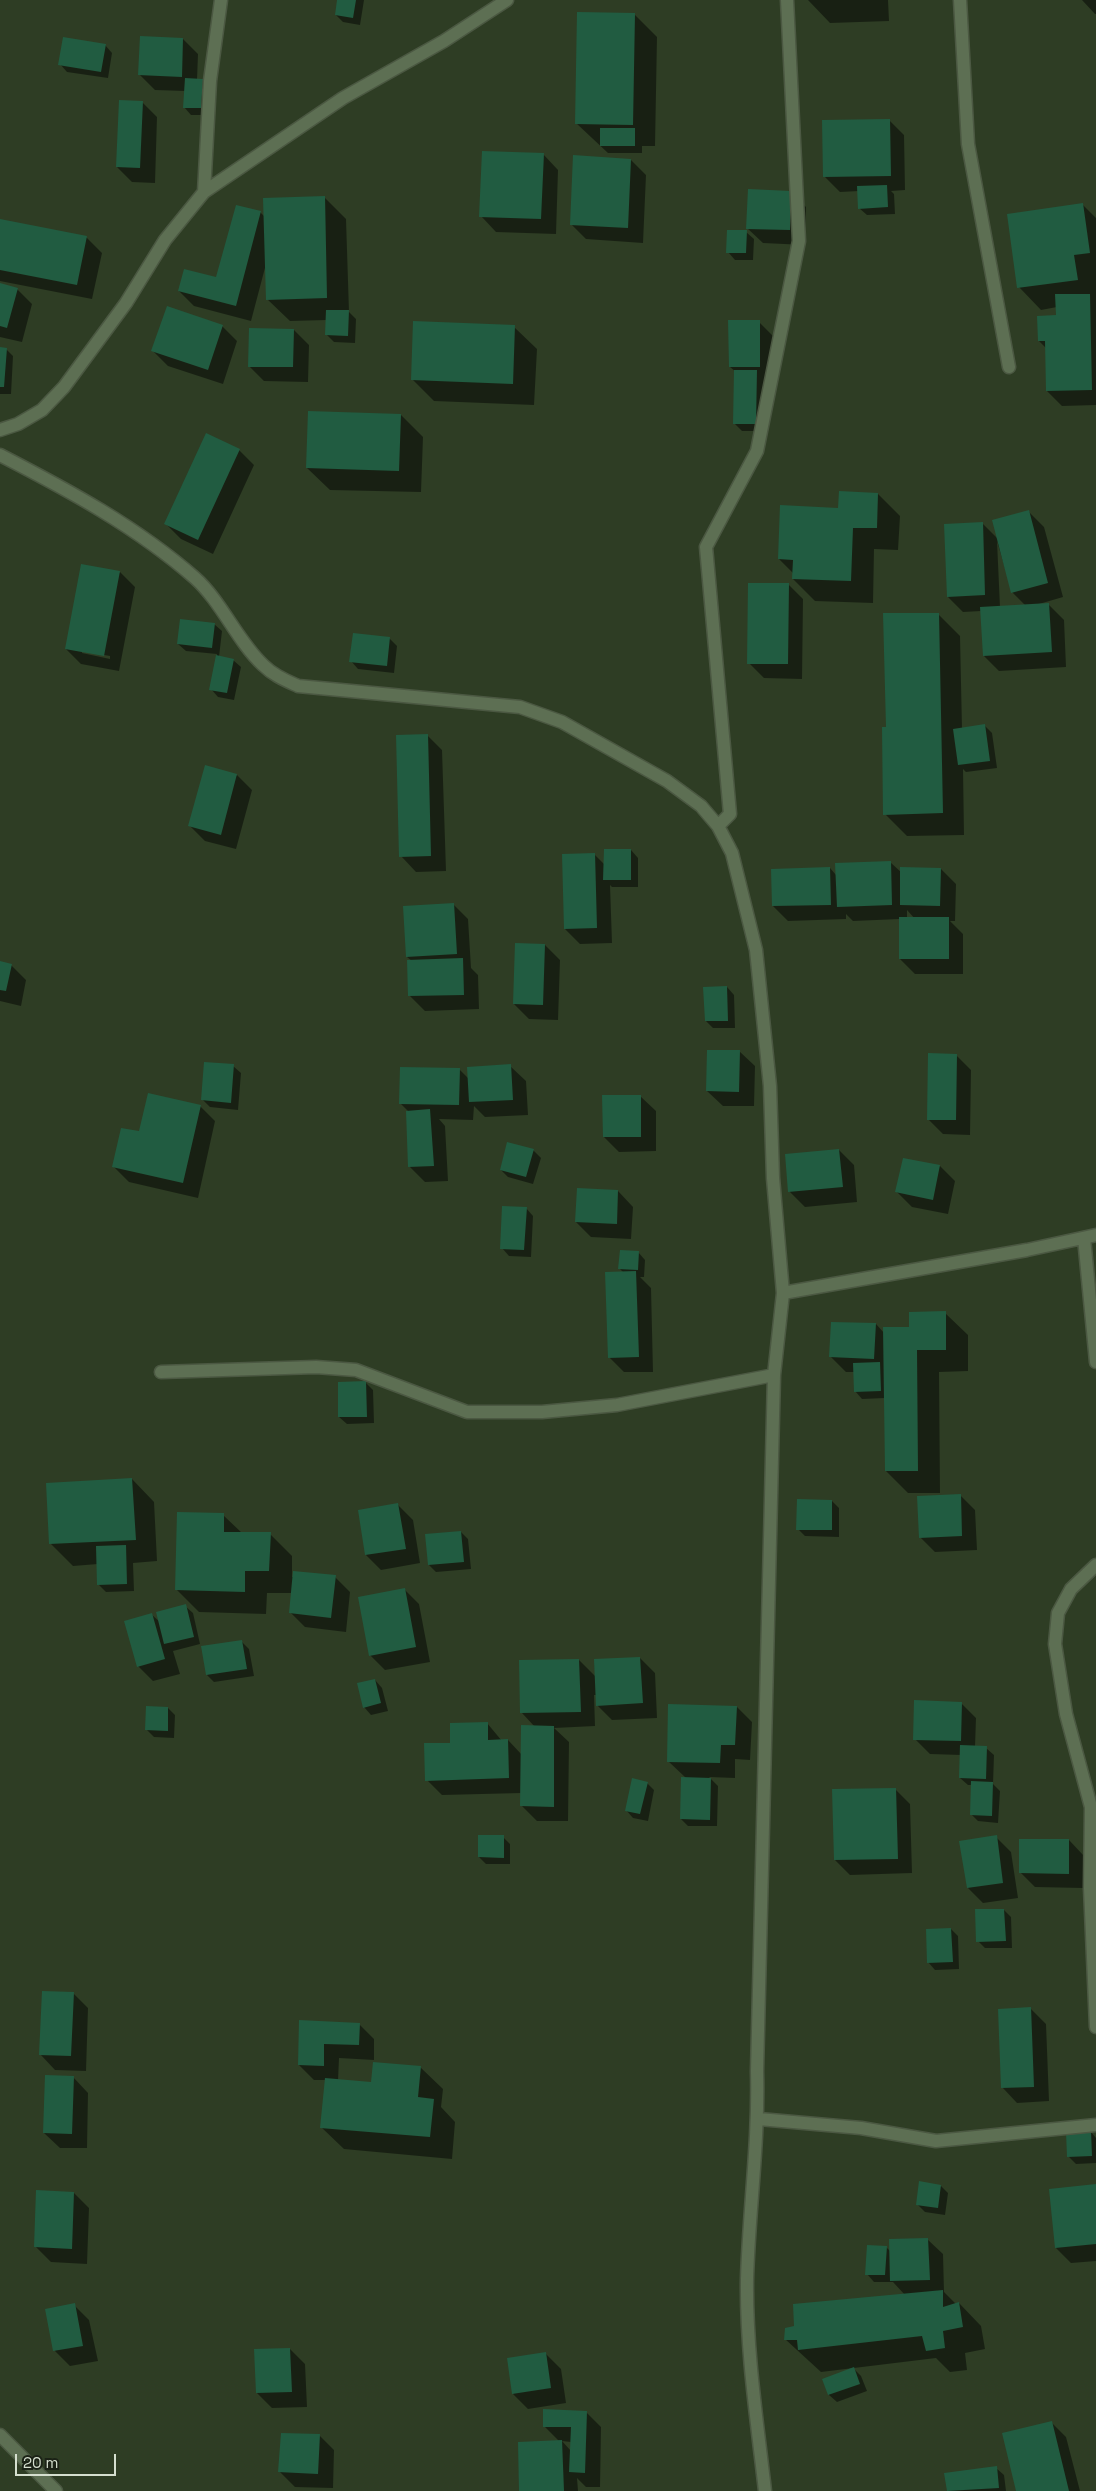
<!DOCTYPE html>
<html>
<head>
<meta charset="utf-8">
<style>
  body { margin:0 }
  #map { position:relative; width:1096px; height:2491px; overflow:hidden; background:#2e3d24; font-family:"Space Grotesk",sans-serif }
  canvas { display:block }
  .scale { position:absolute; left:15px; top:2454px; width:101px; height:22px; box-sizing:border-box; border:2px solid #d5dfcf; border-top:0; padding-left:6px; font-size:15px; line-height:18px; white-space:nowrap; color:#d5dfcf; -webkit-text-stroke:4px #1b2216; paint-order:stroke }
</style>
</head>
<body>
<div id="map">
<canvas width="1096" height="2491"></canvas>
<div class="scale">20 m</div>
</div>
<script>
const ctx = document.querySelector('canvas').getContext('2d');
ctx.lineJoin = 'round';
function fill(path, color) {
  ctx.fillStyle = color;
  ctx.fill(path, 'evenodd');
}
function trace(path, color, width, dash) {
  ctx.strokeStyle = color;
  ctx.lineWidth = width;
  ctx.lineCap = dash ? 'butt' : 'round';
  ctx.setLineDash(dash || []);
  ctx.stroke(path);
}
fill(new Path2D(`
  M 339,0 L 364,0 L 360,25 L 343,22 L 336,15 Z
  M 808,0 L 888,0 L 889,21 L 830,23 Z
  M 1082,0 L 1096,0 L 1096,14 L 1095,14 Z
  M 635,15 L 657,37 L 655,146 L 642,146 L 642,153 L 608,153 L 576,123 Z
  M 183,39 L 198,54 L 197,80 L 202,80 L 209,87 L 208,115 L 191,115 L 184,107 L 185,91 L 155,90 L 140,75 Z
  M 105,45 L 112,53 L 108,78 L 67,72 L 60,64 Z
  M 142,102 L 157,117 L 155,183 L 132,182 L 117,167 Z
  M 889,120 L 904,135 L 905,190 L 891,191 L 894,194 L 895,214 L 867,215 L 859,208 L 859,191 L 840,192 L 825,177 Z
  M 543,154 L 558,170 L 556,234 L 496,232 L 481,216 Z
  M 631,160 L 646,175 L 643,243 L 586,239 L 571,224 Z
  M 791,192 L 806,207 L 805,245 L 763,243 L 747,228 Z
  M 324,197 L 346,219 L 349,312 L 356,319 L 355,343 L 334,342 L 326,334 L 327,320 L 290,321 L 267,299 L 266,264 L 251,321 L 194,306 L 179,291 L 217,279 L 260,212 L 265,217 Z
  M 1082,204 L 1096,218 L 1096,405 L 1062,406 L 1047,391 L 1046,348 L 1039,341 L 1057,317 L 1057,307 L 1041,310 L 1019,287 Z
  M 0,220 L 87,238 L 102,253 L 92,299 L 0,281 Z
  M 746,232 L 754,239 L 753,260 L 735,260 L 728,252 Z
  M 0,284 L 17,289 L 32,304 L 22,342 L 0,337 Z
  M 759,322 L 774,337 L 775,381 L 764,382 L 763,431 L 742,431 L 734,423 L 736,372 L 730,367 Z
  M 222,326 L 237,341 L 223,384 L 168,366 L 153,351 Z
  M 514,327 L 537,349 L 534,405 L 434,401 L 412,379 Z
  M 294,330 L 309,345 L 308,382 L 264,381 L 249,366 Z
  M 0,349 L 6,349 L 13,356 L 11,394 L 0,394 Z
  M 401,415 L 423,437 L 421,492 L 330,490 L 307,468 Z
  M 239,450 L 254,465 L 213,554 L 181,539 L 166,524 Z
  M 878,494 L 900,516 L 898,550 L 874,549 L 873,603 L 815,601 L 793,579 L 793,573 L 779,559 L 840,509 Z
  M 1029,512 L 1044,527 L 1063,597 L 1039,604 L 1048,604 L 1064,620 L 1066,667 L 999,671 L 984,656 L 981,611 L 963,612 L 948,597 L 982,523 L 998,539 ZM 997,541 L 1012,592 L 1026,606 L 1000,607 Z
  M 120,572 L 135,587 L 119,671 L 81,664 L 66,649 ZM 82,651 L 110,656 L 110,659 L 82,653 Z
  M 788,584 L 803,599 L 802,679 L 764,678 L 749,663 Z
  M 938,614 L 960,636 L 962,729 L 984,725 L 992,733 L 997,768 L 966,772 L 963,769 L 964,835 L 907,836 L 885,814 L 887,729 Z
  M 214,624 L 222,631 L 219,657 L 233,660 L 241,667 L 234,700 L 218,697 L 211,689 L 217,654 L 186,651 L 178,644 Z
  M 389,638 L 397,646 L 394,673 L 358,669 L 351,661 Z
  M 427,735 L 442,750 L 446,871 L 416,872 L 401,856 Z
  M 237,775 L 252,790 L 236,849 L 205,841 L 190,826 Z
  M 631,850 L 638,858 L 638,887 L 612,887 L 610,885 L 612,943 L 580,944 L 565,929 L 594,854 L 605,865 Z
  M 890,862 L 902,873 L 941,869 L 956,884 L 955,921 L 950,921 L 963,934 L 963,974 L 915,974 L 900,959 L 900,919 L 853,921 L 846,914 L 846,919 L 788,921 L 773,906 L 830,868 L 836,875 ZM 907,910 L 915,919 L 907,919 Z
  M 453,904 L 468,919 L 471,968 L 478,975 L 479,1009 L 425,1011 L 410,996 L 412,961 L 407,957 Z
  M 545,945 L 560,960 L 558,1020 L 529,1019 L 514,1004 Z
  M 0,963 L 11,965 L 26,980 L 21,1006 L 0,1001 Z
  M 727,987 L 734,995 L 735,1028 L 713,1028 L 706,1021 Z
  M 739,1051 L 755,1066 L 754,1106 L 723,1106 L 707,1091 Z
  M 956,1055 L 971,1070 L 970,1135 L 943,1134 L 928,1119 Z
  M 233,1066 L 241,1073 L 238,1110 L 210,1107 L 203,1100 Z
  M 510,1066 L 526,1081 L 528,1115 L 485,1117 L 474,1106 L 473,1120 L 439,1119 L 445,1126 L 448,1181 L 425,1182 L 410,1167 L 409,1112 L 401,1104 L 459,1069 L 469,1079 Z
  M 640,1096 L 656,1111 L 656,1151 L 619,1152 L 604,1137 Z
  M 200,1106 L 215,1121 L 198,1198 L 129,1182 L 114,1167 L 140,1133 Z
  M 533,1150 L 541,1158 L 533,1184 L 508,1177 L 501,1170 Z
  M 839,1150 L 854,1165 L 857,1202 L 805,1207 L 790,1192 L 786,1156 Z
  M 940,1166 L 955,1181 L 948,1214 L 912,1207 L 897,1192 Z
  M 618,1191 L 633,1207 L 631,1239 L 591,1237 L 576,1222 Z
  M 526,1208 L 533,1216 L 531,1257 L 509,1256 L 502,1248 Z
  M 638,1252 L 645,1260 L 644,1277 L 640,1277 L 651,1288 L 653,1372 L 624,1372 L 609,1357 L 624,1273 L 620,1269 Z
  M 945,1313 L 968,1335 L 968,1371 L 939,1372 L 940,1493 L 908,1493 L 886,1471 L 885,1398 L 862,1399 L 855,1391 L 854,1372 L 846,1372 L 831,1357 L 876,1324 L 885,1334 L 910,1328 Z
  M 366,1383 L 373,1390 L 374,1423 L 347,1424 L 339,1417 Z
  M 132,1479 L 154,1502 L 157,1561 L 133,1563 L 134,1591 L 106,1592 L 98,1584 L 98,1564 L 73,1566 L 51,1544 Z
  M 960,1495 L 975,1510 L 977,1550 L 935,1552 L 920,1537 Z
  M 832,1501 L 839,1508 L 839,1537 L 805,1536 L 798,1529 Z
  M 398,1505 L 413,1520 L 420,1563 L 381,1570 L 366,1555 Z
  M 223,1515 L 242,1533 L 270,1534 L 292,1556 L 292,1577 L 335,1577 L 350,1592 L 346,1632 L 305,1627 L 290,1612 L 292,1593 L 267,1593 L 266,1614 L 199,1612 L 177,1590 Z
  M 461,1532 L 468,1539 L 471,1569 L 436,1572 L 429,1565 Z
  M 404,1589 L 419,1604 L 430,1662 L 385,1670 L 370,1655 Z
  M 185,1606 L 193,1613 L 200,1644 L 173,1651 L 180,1674 L 153,1681 L 138,1666 L 152,1615 L 160,1622 Z
  M 242,1642 L 249,1649 L 254,1676 L 214,1682 L 207,1675 Z
  M 640,1658 L 655,1673 L 657,1718 L 612,1720 L 597,1705 L 597,1695 L 594,1695 L 595,1726 L 554,1728 L 569,1742 L 568,1821 L 537,1821 L 522,1806 L 522,1793 L 442,1795 L 427,1780 L 451,1744 L 487,1723 L 502,1741 L 508,1740 L 522,1755 L 535,1727 L 522,1713 L 579,1660 L 596,1677 Z
  M 375,1680 L 382,1688 L 388,1711 L 371,1715 L 364,1707 Z
  M 961,1703 L 976,1718 L 975,1747 L 986,1748 L 994,1755 L 993,1784 L 1000,1791 L 998,1823 L 978,1821 L 971,1814 L 972,1785 L 968,1785 L 960,1778 L 961,1755 L 930,1754 L 915,1739 Z
  M 737,1707 L 752,1722 L 750,1760 L 735,1759 L 735,1778 L 709,1777 L 718,1786 L 717,1826 L 688,1826 L 681,1819 L 686,1778 L 668,1761 Z
  M 168,1708 L 175,1715 L 174,1738 L 154,1737 L 146,1729 Z
  M 647,1783 L 654,1790 L 648,1821 L 633,1818 L 626,1810 Z
  M 895,1789 L 910,1804 L 912,1873 L 850,1875 L 835,1860 Z
  M 503,1837 L 510,1844 L 510,1864 L 486,1864 L 479,1857 Z
  M 996,1837 L 1011,1852 L 1018,1898 L 983,1903 L 968,1888 Z
  M 1069,1840 L 1084,1856 L 1083,1888 L 1035,1887 L 1020,1872 Z
  M 1004,1910 L 1011,1917 L 1012,1948 L 985,1948 L 978,1941 Z
  M 951,1929 L 958,1936 L 959,1969 L 935,1970 L 928,1962 Z
  M 73,1993 L 88,2008 L 86,2071 L 55,2070 L 40,2054 Z
  M 1031,2009 L 1046,2024 L 1049,2101 L 1017,2103 L 1002,2087 Z
  M 300,2022 L 359,2024 L 374,2039 L 374,2060 L 339,2058 L 338,2081 L 372,2084 L 420,2067 L 443,2089 L 441,2107 L 455,2122 L 452,2159 L 344,2149 L 321,2127 L 326,2080 L 314,2080 L 299,2065 Z
  M 73,2077 L 88,2093 L 87,2148 L 60,2148 L 44,2133 Z
  M 1091,2132 L 1096,2138 L 1096,2163 L 1076,2164 L 1068,2156 Z
  M 941,2186 L 948,2193 L 945,2215 L 925,2212 L 917,2204 Z
  M 1096,2186 L 1096,2261 L 1071,2263 L 1056,2248 Z
  M 74,2193 L 89,2208 L 87,2264 L 51,2262 L 36,2247 Z
  M 927,2239 L 943,2254 L 944,2292 L 956,2304 L 959,2303 L 981,2326 L 985,2349 L 965,2353 L 967,2370 L 950,2372 L 936,2358 L 821,2372 L 785,2339 L 905,2295 L 893,2282 L 874,2282 L 867,2274 L 886,2247 L 890,2251 Z
  M 74,2305 L 89,2320 L 98,2361 L 70,2366 L 55,2351 Z
  M 290,2349 L 305,2364 L 307,2407 L 272,2408 L 257,2393 Z
  M 546,2354 L 561,2369 L 566,2403 L 528,2409 L 513,2394 Z
  M 853,2368 L 861,2376 L 867,2391 L 837,2402 L 829,2395 L 824,2380 Z
  M 586,2412 L 601,2427 L 600,2487 L 586,2487 L 577,2478 L 578,2491 L 520,2491 L 560,2442 L 544,2426 ZM 562,2441 L 571,2442 L 571,2451 Z
  M 1051,2422 L 1066,2437 L 1080,2491 L 1017,2491 Z
  M 319,2435 L 334,2450 L 333,2488 L 295,2487 L 280,2472 Z
  M 996,2468 L 1004,2475 L 1006,2491 L 948,2491 L 946,2474 Z`), '#0007');
fill(new Path2D(`
  M 337,0 L 356,0 L 353,18 L 335,15 Z
  M 577,12 L 635,13 L 633,125 L 575,124 Z
  M 140,36 L 183,38 L 182,77 L 138,75 Z
  M 63,37 L 106,44 L 101,72 L 58,65 Z
  M 185,78 L 203,79 L 201,108 L 183,108 Z
  M 119,100 L 143,101 L 140,168 L 116,167 Z
  M 890,119 L 891,176 L 823,177 L 822,120 Z
  M 600,128 L 635,128 L 635,146 L 600,146 Z
  M 482,151 L 544,153 L 541,219 L 479,217 Z
  M 573,155 L 631,159 L 628,228 L 570,225 Z
  M 887,185 L 888,207 L 858,209 L 857,186 Z
  M 748,189 L 791,191 L 790,230 L 746,229 Z
  M 325,196 L 327,298 L 266,300 L 263,198 Z
  M 1083,203 L 1090,253 L 1074,255 L 1078,280 L 1017,288 L 1007,214 Z
  M 236,205 L 261,211 L 236,306 L 178,291 L 184,269 L 216,277 Z
  M 0,219 L 87,236 L 77,285 L 0,270 Z
  M 727,230 L 747,230 L 746,253 L 726,253 Z
  M 0,283 L 18,288 L 7,328 L 0,326 Z
  M 1055,294 L 1090,294 L 1092,390 L 1046,391 L 1045,341 L 1038,341 L 1037,316 L 1056,315 Z
  M 167,306 L 223,325 L 208,370 L 151,351 Z
  M 326,310 L 349,310 L 348,336 L 325,335 Z
  M 728,320 L 760,320 L 760,367 L 729,367 Z
  M 413,321 L 515,325 L 513,384 L 411,380 Z
  M 249,328 L 294,329 L 293,367 L 248,367 Z
  M 0,347 L 7,348 L 4,387 L 0,387 Z
  M 734,370 L 757,370 L 756,424 L 733,424 Z
  M 308,411 L 401,414 L 399,471 L 306,468 Z
  M 206,433 L 240,449 L 198,540 L 164,524 Z
  M 839,491 L 878,493 L 877,528 L 853,528 L 851,581 L 792,579 L 793,560 L 778,559 L 780,505 L 838,508 Z
  M 1029,510 L 1048,583 L 1011,593 L 992,520 Z
  M 983,522 L 985,595 L 947,597 L 944,524 Z
  M 81,564 L 120,571 L 104,656 L 65,649 Z
  M 748,583 L 789,583 L 788,664 L 747,664 Z
  M 1049,603 L 1052,652 L 983,656 L 980,607 Z
  M 883,613 L 939,613 L 943,813 L 883,815 L 882,727 L 886,727 Z
  M 180,619 L 215,623 L 212,648 L 177,644 Z
  M 353,633 L 390,637 L 387,666 L 349,662 Z
  M 216,655 L 234,659 L 227,693 L 209,690 Z
  M 985,724 L 990,761 L 958,765 L 953,729 Z
  M 428,734 L 431,856 L 399,857 L 396,735 Z
  M 205,765 L 237,774 L 221,835 L 188,826 Z
  M 604,849 L 631,849 L 631,880 L 603,880 Z
  M 595,853 L 597,928 L 564,929 L 562,854 Z
  M 891,861 L 892,905 L 837,907 L 835,863 Z
  M 830,867 L 831,905 L 772,906 L 771,869 Z
  M 900,867 L 941,868 L 940,906 L 900,905 Z
  M 454,903 L 457,954 L 406,957 L 403,906 Z
  M 899,917 L 949,917 L 949,959 L 899,959 Z
  M 515,943 L 545,944 L 543,1005 L 513,1004 Z
  M 463,958 L 464,995 L 408,996 L 407,960 Z
  M 0,961 L 12,964 L 6,991 L 0,990 Z
  M 727,986 L 728,1021 L 705,1021 L 703,987 Z
  M 707,1050 L 740,1050 L 739,1092 L 706,1091 Z
  M 928,1053 L 957,1054 L 956,1120 L 927,1120 Z
  M 204,1062 L 234,1064 L 231,1103 L 201,1100 Z
  M 511,1064 L 513,1100 L 469,1102 L 467,1067 Z
  M 400,1067 L 460,1068 L 459,1105 L 399,1104 Z
  M 148,1093 L 201,1105 L 183,1183 L 112,1167 L 121,1128 L 139,1131 Z
  M 602,1095 L 641,1095 L 641,1137 L 603,1137 Z
  M 430,1109 L 434,1166 L 408,1167 L 406,1111 Z
  M 507,1142 L 534,1149 L 526,1177 L 500,1170 Z
  M 839,1149 L 843,1187 L 788,1192 L 785,1154 Z
  M 903,1158 L 940,1165 L 933,1200 L 895,1192 Z
  M 577,1188 L 618,1190 L 617,1224 L 575,1222 Z
  M 502,1206 L 527,1207 L 524,1250 L 500,1249 Z
  M 620,1250 L 639,1251 L 638,1270 L 618,1269 Z
  M 636,1271 L 639,1357 L 608,1358 L 605,1272 Z
  M 946,1311 L 946,1350 L 917,1350 L 918,1471 L 885,1471 L 883,1327 L 909,1327 L 909,1312 Z
  M 831,1322 L 876,1323 L 874,1359 L 829,1357 Z
  M 880,1362 L 881,1391 L 854,1392 L 853,1363 Z
  M 366,1381 L 367,1417 L 338,1417 L 338,1382 Z
  M 132,1478 L 136,1540 L 49,1544 L 46,1483 Z
  M 961,1494 L 962,1536 L 919,1538 L 917,1496 Z
  M 797,1499 L 832,1500 L 832,1530 L 796,1530 Z
  M 398,1503 L 406,1549 L 365,1555 L 358,1510 Z
  M 177,1512 L 224,1513 L 224,1532 L 271,1532 L 269,1571 L 245,1571 L 245,1592 L 175,1590 Z
  M 461,1531 L 464,1562 L 428,1565 L 425,1534 Z
  M 126,1545 L 127,1584 L 97,1585 L 96,1546 Z
  M 293,1571 L 336,1575 L 331,1618 L 289,1613 Z
  M 405,1588 L 416,1647 L 369,1656 L 358,1597 Z
  M 186,1604 L 194,1637 L 164,1644 L 156,1612 Z
  M 152,1613 L 165,1659 L 137,1667 L 124,1621 Z
  M 242,1640 L 247,1669 L 206,1675 L 201,1646 Z
  M 640,1657 L 643,1703 L 596,1706 L 594,1659 Z
  M 579,1659 L 581,1712 L 520,1713 L 519,1660 Z
  M 375,1679 L 381,1703 L 363,1708 L 357,1683 Z
  M 914,1700 L 962,1702 L 961,1741 L 913,1740 Z
  M 668,1704 L 737,1706 L 735,1745 L 721,1745 L 720,1763 L 667,1762 Z
  M 146,1706 L 168,1707 L 168,1731 L 145,1730 Z
  M 488,1722 L 488,1740 L 508,1739 L 509,1778 L 425,1781 L 424,1743 L 450,1743 L 450,1723 Z
  M 521,1725 L 554,1726 L 554,1807 L 520,1806 Z
  M 960,1745 L 987,1746 L 986,1779 L 959,1778 Z
  M 681,1777 L 711,1778 L 710,1820 L 680,1819 Z
  M 632,1778 L 648,1782 L 640,1814 L 625,1811 Z
  M 971,1781 L 993,1782 L 992,1816 L 970,1815 Z
  M 896,1788 L 898,1859 L 834,1860 L 832,1789 Z
  M 478,1835 L 504,1835 L 504,1858 L 478,1857 Z
  M 997,1835 L 1003,1883 L 967,1888 L 959,1841 Z
  M 1019,1839 L 1069,1839 L 1069,1874 L 1019,1873 Z
  M 975,1909 L 1004,1909 L 1006,1941 L 976,1942 Z
  M 951,1928 L 953,1962 L 927,1963 L 926,1929 Z
  M 42,1991 L 74,1992 L 71,2056 L 39,2055 Z
  M 1031,2007 L 1034,2087 L 1001,2088 L 998,2009 Z
  M 299,2020 L 360,2023 L 359,2045 L 324,2044 L 324,2066 L 298,2065 Z
  M 373,2062 L 421,2066 L 418,2097 L 434,2099 L 430,2137 L 320,2128 L 325,2078 L 371,2082 Z
  M 45,2075 L 74,2076 L 72,2134 L 43,2133 Z
  M 1091,2131 L 1092,2156 L 1067,2157 L 1066,2132 Z
  M 919,2181 L 941,2185 L 938,2208 L 916,2205 Z
  M 1096,2184 L 1096,2244 L 1055,2248 L 1049,2189 Z
  M 36,2190 L 74,2192 L 72,2249 L 34,2247 Z
  M 928,2238 L 930,2280 L 890,2281 L 889,2239 Z
  M 867,2245 L 887,2246 L 885,2275 L 865,2275 Z
  M 943,2290 L 943,2307 L 959,2302 L 963,2327 L 943,2331 L 945,2348 L 926,2351 L 922,2336 L 798,2350 L 797,2340 L 784,2340 L 785,2328 L 794,2326 L 793,2304 Z
  M 75,2303 L 83,2346 L 53,2351 L 45,2309 Z
  M 290,2348 L 292,2392 L 256,2393 L 254,2349 Z
  M 546,2352 L 551,2388 L 512,2394 L 507,2358 Z
  M 854,2367 L 860,2384 L 828,2395 L 822,2379 Z
  M 543,2409 L 587,2411 L 585,2473 L 569,2472 L 571,2427 L 543,2427 Z
  M 1052,2421 L 1069,2491 L 1016,2491 L 1002,2433 Z
  M 281,2433 L 320,2434 L 318,2474 L 278,2472 Z
  M 562,2440 L 564,2491 L 519,2491 L 518,2442 Z
  M 997,2466 L 999,2488 L 947,2491 L 944,2473 Z`), '#215c41');
const street = new Path2D(`
  M 960,0 L 968,144 L 1009,367
  M 204,192 L 210,81 L 221,0
  M 0,430 L 18,424 L 42,410 L 64,387 L 126,303 L 165,240 L 204,192 L 343,98 L 444,41 L 507,0
  M 0,455 C 68,490 137,527 195,578 C 221,601 238,642 263,665 C 273,675 285,680 298,686 L 520,707 L 562,722 L 667,781 L 701,806 L 718,826 L 732,853 L 756,950 L 770,1086 L 773,1178 L 783,1293
  M 718,826 L 730,814 L 706,547 L 757,451 L 799,241 L 787,0
  M 1084,1238 L 1096,1362
  M 161,1372 L 316,1367 L 356,1370 L 467,1412 L 542,1412 L 617,1405 L 774,1375
  M 1096,1565 L 1071,1589 L 1058,1613 L 1055,1644 L 1066,1714 L 1091,1807 L 1090,1888 L 1096,2027
  M 759,2119 L 861,2128 L 936,2141 L 1096,2125
  M 0,2435 L 56,2491
  M 765,2491 C 757,2421 746,2350 747,2279 C 749,2209 759,2142 757,2071 L 774,1375 L 783,1293 L 1027,1250 L 1096,1235`);
trace(street, '#4b5842', 15);
trace(street, '#5d6f53', 12);
</script>
</body>
</html>
